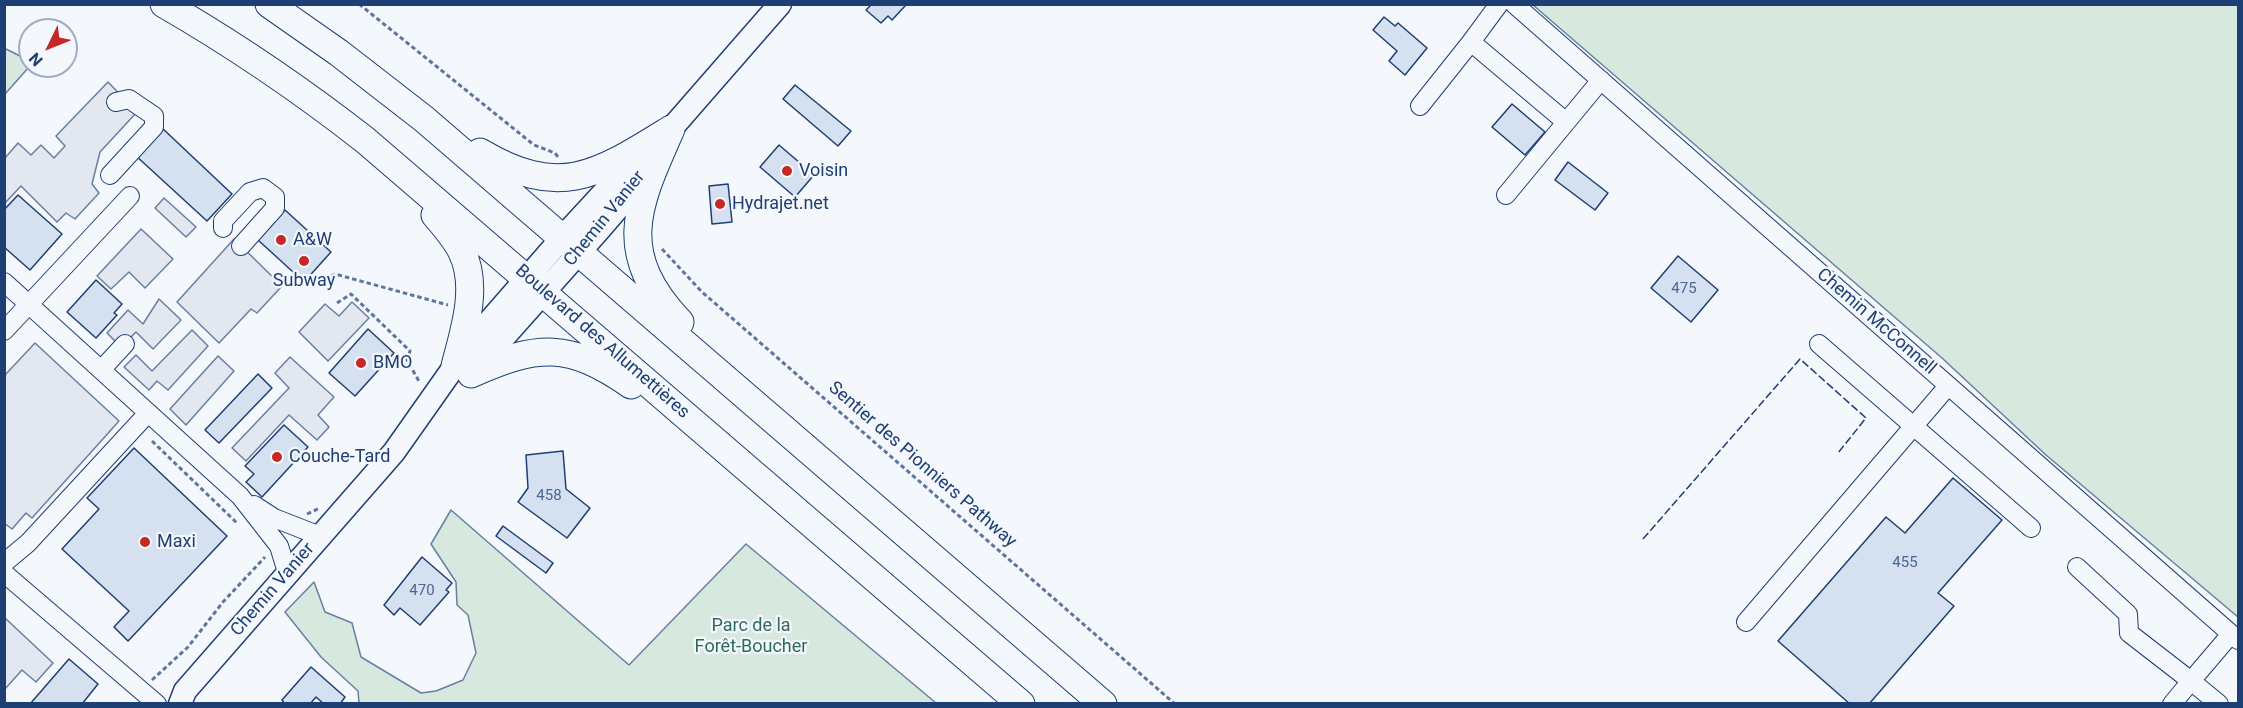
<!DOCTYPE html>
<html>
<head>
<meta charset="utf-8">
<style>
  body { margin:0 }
  #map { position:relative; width:2243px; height:708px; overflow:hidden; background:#f4f7fb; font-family:Roboto,sans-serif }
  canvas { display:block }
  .frame { position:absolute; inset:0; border:6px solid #1d3f73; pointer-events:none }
  .north { position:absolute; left:18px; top:18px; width:60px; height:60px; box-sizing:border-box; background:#f4f7fb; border:2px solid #9eadc5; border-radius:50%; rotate:227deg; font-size:16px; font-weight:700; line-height:24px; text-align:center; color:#1d3f73 }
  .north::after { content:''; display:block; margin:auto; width:21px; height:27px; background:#c62828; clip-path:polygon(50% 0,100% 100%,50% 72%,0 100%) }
</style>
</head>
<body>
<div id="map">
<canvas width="2243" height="708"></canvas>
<div class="frame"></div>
<div class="north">N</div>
</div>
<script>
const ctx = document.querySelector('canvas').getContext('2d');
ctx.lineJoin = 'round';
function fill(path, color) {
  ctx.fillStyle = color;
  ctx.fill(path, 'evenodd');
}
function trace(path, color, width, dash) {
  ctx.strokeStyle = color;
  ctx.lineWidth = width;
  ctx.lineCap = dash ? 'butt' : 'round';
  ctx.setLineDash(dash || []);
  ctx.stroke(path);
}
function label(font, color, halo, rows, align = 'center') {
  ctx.font = font + ' Roboto,sans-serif';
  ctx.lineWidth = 4.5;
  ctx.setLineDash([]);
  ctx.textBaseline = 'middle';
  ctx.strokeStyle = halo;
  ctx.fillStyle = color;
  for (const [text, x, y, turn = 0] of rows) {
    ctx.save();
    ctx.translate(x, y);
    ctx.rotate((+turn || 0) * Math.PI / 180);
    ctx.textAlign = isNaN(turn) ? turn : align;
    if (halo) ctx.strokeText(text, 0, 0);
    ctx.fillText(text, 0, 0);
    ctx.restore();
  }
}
const green = new Path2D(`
  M 1533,5 L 2238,5 L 2238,617 L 2046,455 L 1942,358 Z
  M 4,48 L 30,61 L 30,66 L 5,94 Z
  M 451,510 L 629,665 L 746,544 L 936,703 L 359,703 L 358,691 L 321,657 L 285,612 L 314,582 L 325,612 L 352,623 L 361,657 L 421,693 L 436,691 L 463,680 L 476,653 L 468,615 L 457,605 L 456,582 L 431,544 Z`);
fill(green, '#d7e8df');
trace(green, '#687fa3', 1.5);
const parking = new Path2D(`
  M 108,82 L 137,112 L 100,152 L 92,184 L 99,193 L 75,219 L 66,213 L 57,222 L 21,186 L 5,203 L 5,158 L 18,143 L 31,155 L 41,145 L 54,158 L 65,146 L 56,136 Z
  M 164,198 L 196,227 L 186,237 L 155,208 Z
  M 141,229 L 173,259 L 145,288 L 129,272 L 111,289 L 97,276 Z
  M 234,239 L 282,286 L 257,313 L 251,309 L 219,343 L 177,302 Z
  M 159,299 L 181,320 L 153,349 L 136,332 L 121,347 L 107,333 L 128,310 L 143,324 Z
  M 352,302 L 369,318 L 328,361 L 299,332 L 325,304 L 339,316 Z
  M 192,330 L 208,346 L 168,390 L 157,381 L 149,390 L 124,367 L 136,355 L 152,371 Z
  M 35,343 L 119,421 L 32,518 L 26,513 L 12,529 L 4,523 L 5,375 Z
  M 218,356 L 234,371 L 186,425 L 170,409 Z
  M 290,357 L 334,397 L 318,415 L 329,427 L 317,440 L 289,415 L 246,461 L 232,448 L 289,388 L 275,373 Z
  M 5,618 L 53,663 L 36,682 L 22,670 L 5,689 Z`);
fill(parking, '#e3e8f0');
trace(parking, '#687fa3', 1.5);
const building = new Path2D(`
  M 872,4 L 903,4 L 905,6 L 892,20 L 888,16 L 881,23 L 866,10 Z
  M 1384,17 L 1395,26 L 1398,23 L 1427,48 L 1405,75 L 1389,61 L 1397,51 L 1373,30 Z
  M 795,85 L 851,131 L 838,146 L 783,99 Z
  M 1512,104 L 1545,132 L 1525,155 L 1492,127 Z
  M 161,127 L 232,194 L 207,221 L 135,155 Z
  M 779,145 L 814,175 L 795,197 L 760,167 Z
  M 1568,162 L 1608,193 L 1595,210 L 1555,180 Z
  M 728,184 L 732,222 L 712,224 L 709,186 Z
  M 18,195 L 62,234 L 30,270 L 4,247 L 4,210 Z
  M 285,210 L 331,252 L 304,282 L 258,240 Z
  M 1678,256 L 1718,290 L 1691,322 L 1651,288 Z
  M 96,280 L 122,304 L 114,313 L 117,315 L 96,338 L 67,312 Z
  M 368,329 L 394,353 L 355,396 L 329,373 Z
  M 258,374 L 272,388 L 219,443 L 205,430 Z
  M 284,425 L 308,447 L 262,497 L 246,482 L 254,474 L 245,466 Z
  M 134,448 L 227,536 L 128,641 L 114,627 L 129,611 L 62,549 L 99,509 L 87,498 Z
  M 563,451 L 566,489 L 590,508 L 567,538 L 518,502 L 528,488 L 526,455 Z
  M 1953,478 L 2002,520 L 1938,593 L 1954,606 L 1869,704 L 1850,704 L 1778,641 L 1886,517 L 1905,533 Z
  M 503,526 L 553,563 L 546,573 L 496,536 Z
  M 422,557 L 452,583 L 446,590 L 449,592 L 420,625 L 400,608 L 394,615 L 384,605 Z
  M 69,659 L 98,684 L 82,704 L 30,704 Z
  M 311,667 L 345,697 L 340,704 L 324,704 L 316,697 L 310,704 L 285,704 L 282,700 Z`);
fill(building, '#d5e0f0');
trace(building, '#1d3f73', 1.5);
const minor = new Path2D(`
  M 1514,4 L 2238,640
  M 1471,42 L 1499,4
  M 1420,106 L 1471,42 L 1566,122
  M 110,175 L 154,127 L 154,116 L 129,99 L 116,102
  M 1506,195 L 1601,80
  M 223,228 L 223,221 L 250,192 L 263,188 L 275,197 L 275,208 L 241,246
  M 4,282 L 240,496 L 279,546 L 287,572
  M 4,331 L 130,196
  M 1819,344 L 2031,528
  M 101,370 L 125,344
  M 254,505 L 274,518 L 320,536
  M 4,563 L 28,543 L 148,413
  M 2077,567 L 2128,614 L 2129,633 L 2191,681 L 2231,634
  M 4,573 L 157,704
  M 1746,622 L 1948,386
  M 2172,704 L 2191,681 L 2219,704`);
const major = new Path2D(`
  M 472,373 L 599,230 L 635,188 L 648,166
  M 180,704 L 185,691 L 394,452 L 473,340 L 562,238 L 621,174 L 671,129 L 780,4`);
const highway = new Path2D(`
  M 164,4 C 235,45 301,90 365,140 L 1021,704
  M 269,4 L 339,53 L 424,119 L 1103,704
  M 671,129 C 637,206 614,252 680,322
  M 480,152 C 561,200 598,174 671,129
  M 435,215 C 445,227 456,239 462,252 C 479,287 464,331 455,366
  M 471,374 C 538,344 569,342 631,385`);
trace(minor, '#1d3f73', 20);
trace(major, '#1d3f73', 25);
trace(highway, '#1d3f73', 29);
trace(new Path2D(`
  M 359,4 L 534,145 L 555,153 L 558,157
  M 662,249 L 702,292 L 1175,704
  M 318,284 L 335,274 L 448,305
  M 337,303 L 351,294 L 410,351 L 407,360 L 420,383
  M 152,441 L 238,524
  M 307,514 L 320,508
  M 152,680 L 188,647 L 223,602 L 265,557`), '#5e769c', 3, [4.5, 3]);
trace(minor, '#f4f7fb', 18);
trace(major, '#f4f7fb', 22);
trace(highway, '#f4f7fb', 27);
trace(new Path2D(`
  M 1643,539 L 1800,359 L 1866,418 L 1838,453`), '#1d3f73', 1.5, [8, 3]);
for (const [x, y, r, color] of [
  [787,171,6,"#c62828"],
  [720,204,6,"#c62828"],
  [281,240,6,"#c62828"],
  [304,261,6,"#c62828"],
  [361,363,6,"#c62828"],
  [277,457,6,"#c62828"],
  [145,542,6,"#c62828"]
]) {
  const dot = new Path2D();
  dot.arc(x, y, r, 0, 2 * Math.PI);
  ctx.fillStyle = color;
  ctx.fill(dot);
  trace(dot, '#f4f7fb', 2);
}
label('15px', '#4b6792', null, [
  ["475",1684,289],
  ["458",549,496],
  ["455",1905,563],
  ["470",422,591]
]);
label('18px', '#1d3f73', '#f4f7fb', [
  ["Voisin",799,171],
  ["Hydrajet.net",732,204],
  ["A&W",293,240],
  ["Subway",304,281,"center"],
  ["BMO",373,363],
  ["Couche-Tard",289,457],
  ["Maxi",157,542]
], 'left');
label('18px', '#1d3f73', '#f4f7fb', [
  ["Chemin Vanier",605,219,-51],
  ["Chemin McConnell",1876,322,41],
  ["Boulevard des Allumettières",602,342,41],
  ["Sentier des Pionniers Pathway",922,465,41],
  ["Chemin Vanier",273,590,-49]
]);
label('18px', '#2c6c60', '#f4f7fb', [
  ["Parc de la",751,626],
  ["Forêt-Boucher",751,647]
]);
</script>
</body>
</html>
